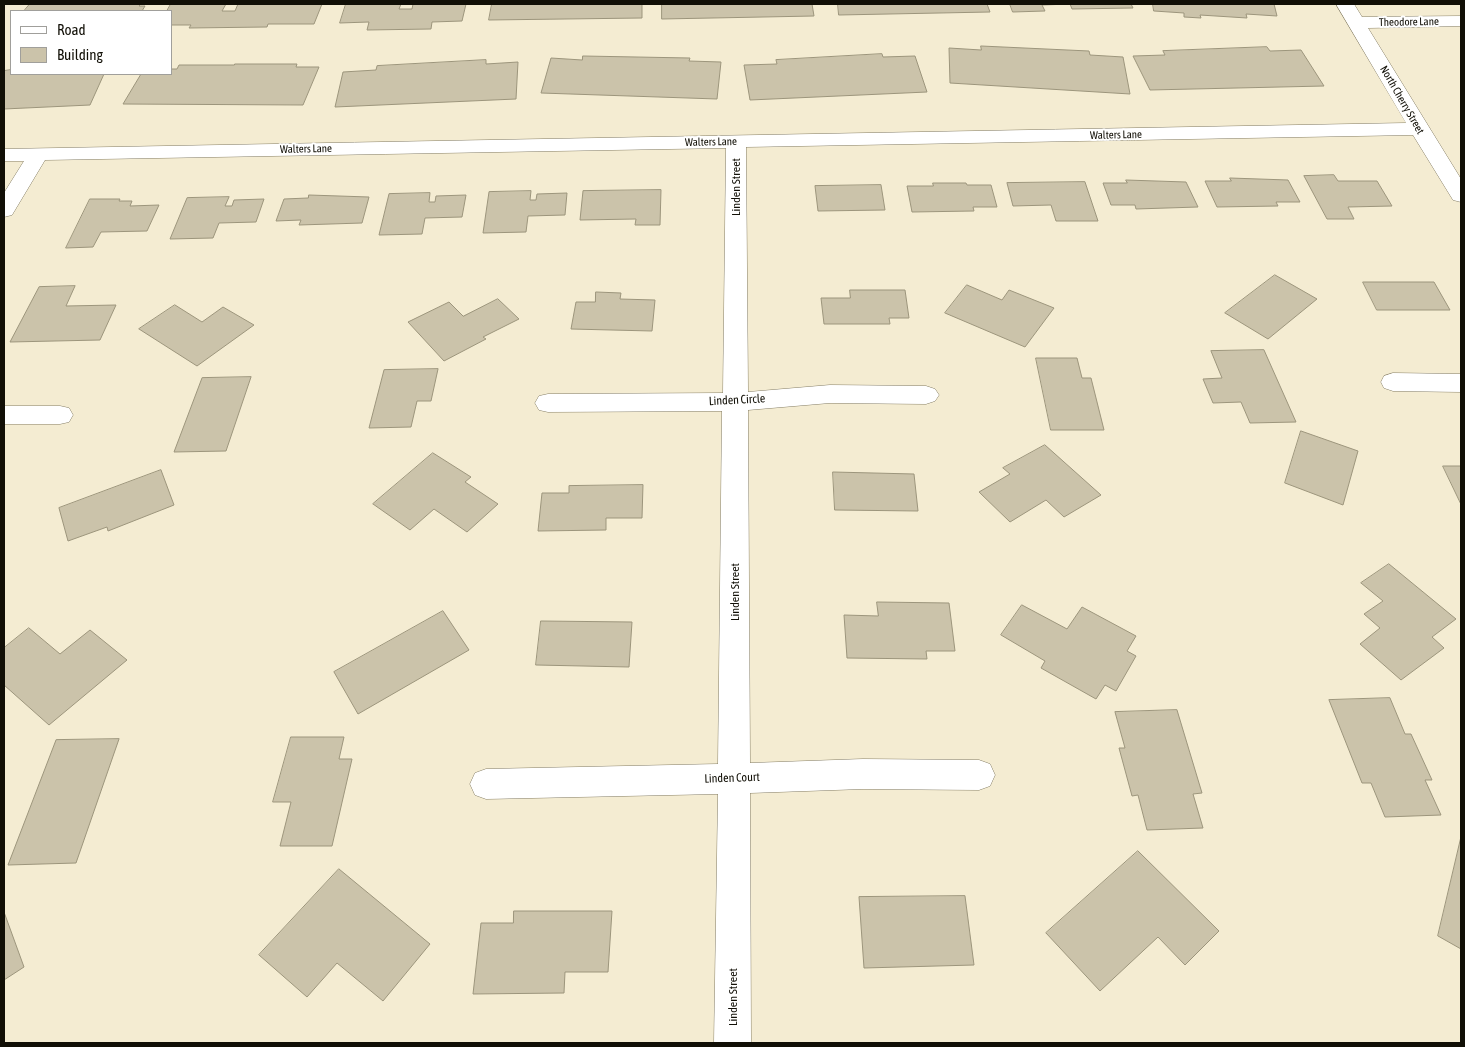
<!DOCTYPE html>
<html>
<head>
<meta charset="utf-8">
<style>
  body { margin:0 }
  #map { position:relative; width:1465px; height:1047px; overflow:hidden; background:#f4ecd2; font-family:"Asap Condensed",sans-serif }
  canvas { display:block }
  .frame { position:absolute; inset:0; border:5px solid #110f06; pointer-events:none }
  .legend { position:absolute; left:10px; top:10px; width:162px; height:65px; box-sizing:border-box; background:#fff; border:1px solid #a09f9b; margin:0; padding:6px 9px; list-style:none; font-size:15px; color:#110f06 }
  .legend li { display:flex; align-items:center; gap:10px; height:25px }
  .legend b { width:25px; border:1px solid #a09f9b }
</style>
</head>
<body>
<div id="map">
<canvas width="1465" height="1047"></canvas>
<div class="frame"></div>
<ul class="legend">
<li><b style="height:6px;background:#fff"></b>Road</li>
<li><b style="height:14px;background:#cbc3aa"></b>Building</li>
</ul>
</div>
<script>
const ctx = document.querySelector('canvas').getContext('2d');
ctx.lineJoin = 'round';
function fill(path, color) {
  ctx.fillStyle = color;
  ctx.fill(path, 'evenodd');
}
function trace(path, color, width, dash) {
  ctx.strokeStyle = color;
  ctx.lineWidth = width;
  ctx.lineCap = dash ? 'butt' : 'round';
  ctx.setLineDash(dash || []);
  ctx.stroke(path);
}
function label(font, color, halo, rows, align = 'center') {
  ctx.font = font + ' "Asap Condensed",sans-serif';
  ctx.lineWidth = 4;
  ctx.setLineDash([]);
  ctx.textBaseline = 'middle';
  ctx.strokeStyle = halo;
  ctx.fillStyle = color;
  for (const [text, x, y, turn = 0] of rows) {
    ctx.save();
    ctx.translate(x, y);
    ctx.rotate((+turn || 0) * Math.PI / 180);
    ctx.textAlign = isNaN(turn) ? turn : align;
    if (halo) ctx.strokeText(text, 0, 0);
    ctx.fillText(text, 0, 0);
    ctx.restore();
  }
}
const building = new Path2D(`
  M 30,4 L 141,4 L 139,6 L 145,6 L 142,11 L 24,11 Z
  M 171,4 L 226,4 L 222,11 L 235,11 L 238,4 L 322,4 L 314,24 L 268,24 L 267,27 L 189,28 L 191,25 L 171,25 L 171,11 L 167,11 Z
  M 346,4 L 401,4 L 399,9 L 412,9 L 413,4 L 466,4 L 462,21 L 432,22 L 431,29 L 367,30 L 369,22 L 340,23 Z
  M 492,4 L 642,4 L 642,18 L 489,20 Z
  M 662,4 L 812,4 L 814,16 L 662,19 Z
  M 838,4 L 987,4 L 990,12 L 839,15 Z
  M 1010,4 L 1131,4 L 1133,8 L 1072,9 L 1070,4 L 1042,5 L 1045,11 L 1013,12 Z
  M 1153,4 L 1274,4 L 1277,16 L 1246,14 L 1247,18 L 1200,15 L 1201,18 L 1184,17 L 1184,13 L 1154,11 Z
  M 981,46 L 1089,51 L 1090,55 L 1123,57 L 1130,94 L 950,83 L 949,48 L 981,50 Z
  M 1267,47 L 1270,51 L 1301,50 L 1324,86 L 1150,90 L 1133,56 L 1165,55 L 1163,51 Z
  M 882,54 L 883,57 L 915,56 L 927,92 L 750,100 L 744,65 L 777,64 L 776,60 Z
  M 583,56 L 690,58 L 689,61 L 721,62 L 717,99 L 541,93 L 551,58 L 582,60 Z
  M 486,60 L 486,64 L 518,62 L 516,99 L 335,107 L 343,72 L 376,70 L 377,66 Z
  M 235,64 L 297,64 L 296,67 L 319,67 L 303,105 L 123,104 L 141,74 L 171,74 L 171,69 L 177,69 L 179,65 L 234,65 Z
  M 11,70 L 11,74 L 104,74 L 90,105 L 4,109 L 4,71 Z
  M 1334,175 L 1338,181 L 1377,181 L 1392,206 L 1348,207 L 1354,219 L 1327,219 L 1304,176 Z
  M 1230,178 L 1288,180 L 1300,202 L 1276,202 L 1278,206 L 1217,207 L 1205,181 L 1231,181 Z
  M 1126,180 L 1186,182 L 1198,207 L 1136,209 L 1135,205 L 1111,205 L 1103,183 L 1127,183 Z
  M 1085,182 L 1098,221 L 1056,221 L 1051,205 L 1013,206 L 1007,183 Z
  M 933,183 L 966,183 L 967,185 L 991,185 L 997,207 L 973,207 L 974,211 L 912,212 L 907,186 L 933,186 Z
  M 881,185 L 885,210 L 818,211 L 815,186 Z
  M 661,190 L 660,225 L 635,225 L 636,219 L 580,220 L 583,191 Z
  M 531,191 L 530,200 L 536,200 L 537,194 L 567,193 L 565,215 L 528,216 L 526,232 L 483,233 L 489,192 Z
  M 430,193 L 429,202 L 435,202 L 436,196 L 466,195 L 462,217 L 425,218 L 422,234 L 379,235 L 389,194 Z
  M 309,195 L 369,197 L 362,223 L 299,225 L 301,220 L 276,221 L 284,199 L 308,198 Z
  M 229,197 L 225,206 L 232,206 L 234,200 L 264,199 L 256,222 L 219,223 L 213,238 L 170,239 L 187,198 Z
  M 90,199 L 120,199 L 119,201 L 132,201 L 130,206 L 159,205 L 147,231 L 101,232 L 93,247 L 66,248 Z
  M 1275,275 L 1317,299 L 1268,339 L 1225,313 Z
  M 1363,282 L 1434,282 L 1450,310 L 1377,310 Z
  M 967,285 L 1002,300 L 1009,290 L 1054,308 L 1025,347 L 945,313 Z
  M 75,286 L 66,306 L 116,305 L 100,340 L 10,342 L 39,287 Z
  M 850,290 L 905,290 L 909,318 L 889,318 L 890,324 L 824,324 L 821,298 L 850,298 Z
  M 596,292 L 621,293 L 620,299 L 655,300 L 652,331 L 571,329 L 576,302 L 595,302 Z
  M 498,299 L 519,319 L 483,337 L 486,339 L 444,361 L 408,322 L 449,302 L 463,316 Z
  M 175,305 L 202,322 L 223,307 L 254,325 L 197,366 L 139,329 Z
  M 1264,350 L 1296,422 L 1250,423 L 1241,402 L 1213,403 L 1203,379 L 1222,378 L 1211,351 Z
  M 1036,358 L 1077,358 L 1082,378 L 1091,378 L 1104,430 L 1051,430 Z
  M 438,369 L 431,401 L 417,401 L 411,427 L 369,428 L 384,370 Z
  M 251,377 L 226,451 L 174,452 L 202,378 Z
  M 1301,431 L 1358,451 L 1343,505 L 1285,483 Z
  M 1045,445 L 1101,495 L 1064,517 L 1046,500 L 1010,522 L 979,492 L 1010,474 L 1003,468 Z
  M 433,453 L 471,477 L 465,482 L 498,504 L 467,532 L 434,509 L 410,530 L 373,504 Z
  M 1443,466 L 1461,466 L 1461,504 Z
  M 161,470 L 174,505 L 108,531 L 107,527 L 68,541 L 59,508 Z
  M 833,472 L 914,474 L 918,511 L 835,510 Z
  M 643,485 L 642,518 L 606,518 L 606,530 L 538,531 L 542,493 L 569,493 L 569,486 Z
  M 1389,564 L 1456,619 L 1432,637 L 1444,648 L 1401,680 L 1360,644 L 1380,628 L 1364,614 L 1383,601 L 1361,583 Z
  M 877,602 L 949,603 L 955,651 L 926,651 L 927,659 L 847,658 L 844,615 L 878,616 Z
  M 1022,605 L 1067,629 L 1082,607 L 1136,636 L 1127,651 L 1136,656 L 1116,691 L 1105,685 L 1096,699 L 1041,668 L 1045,661 L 1001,635 Z
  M 443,611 L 469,650 L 358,714 L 334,672 Z
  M 541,621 L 632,622 L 629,667 L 536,665 Z
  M 29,628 L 60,654 L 90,630 L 127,660 L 49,725 L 4,685 L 4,648 Z
  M 1390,698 L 1405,734 L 1411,734 L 1432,780 L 1425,780 L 1441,815 L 1385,817 L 1371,783 L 1362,783 L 1329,700 Z
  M 1177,710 L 1202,793 L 1193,794 L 1203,828 L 1147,830 L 1138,795 L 1132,796 L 1119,748 L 1125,748 L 1115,712 Z
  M 291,737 L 344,737 L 339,759 L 352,759 L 332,846 L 280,846 L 291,802 L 273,802 Z
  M 119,739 L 76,863 L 8,865 L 56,740 Z
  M 1461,837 L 1461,949 L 1438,936 Z
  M 1138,851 L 1219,931 L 1185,965 L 1158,937 L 1100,991 L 1046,933 Z
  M 339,869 L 430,944 L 383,1001 L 337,963 L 307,997 L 259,955 Z
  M 965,896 L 974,965 L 864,968 L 859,897 Z
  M 514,911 L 612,911 L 608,972 L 565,972 L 564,993 L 473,994 L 481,923 L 513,923 Z
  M 4,912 L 24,967 L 4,980 Z`);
fill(building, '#cbc3aa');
trace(building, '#9c957c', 1);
const street = new Path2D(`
  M 1336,4 L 1354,4 L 1362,17 L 1461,16 L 1461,26 L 1368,28 L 1461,179 L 1461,202 L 1453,200 L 1413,135 L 746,147 L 748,392 L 830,385 L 926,386 L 935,389 L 939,395 L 935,401 L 926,404 L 830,403 L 748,410 L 750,763 L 863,759 L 979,760 L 990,764 L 995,775 L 990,786 L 979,790 L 863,789 L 750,793 L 751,1043 L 714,1043 L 718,794 L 486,799 L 475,795 L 470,784 L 475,773 L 486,769 L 718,764 L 722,411 L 548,412 L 539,410 L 535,403 L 539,396 L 548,394 L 723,393 L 726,148 L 45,160 L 12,215 L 4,217 L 4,193 L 24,161 L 4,161 L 4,149 L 1406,123 Z
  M 1393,373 L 1461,374 L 1461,392 L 1393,391 L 1384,388 L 1381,382 L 1384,376 Z
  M 4,406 L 60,406 L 69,408 L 73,415 L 69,422 L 60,424 L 4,424 Z`);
trace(street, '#857e66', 1);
fill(street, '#fff');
label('11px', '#110f06', '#fff', [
  ["Theodore Lane",1409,22,-1],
  ["North Cherry Street",1402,100,60],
  ["Walters Lane",1116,135,-1],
  ["Walters Lane",711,142,-1],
  ["Walters Lane",306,149,-1]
]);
label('12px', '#110f06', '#fff', [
  ["Linden Street",736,187,-90],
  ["Linden Circle",737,400,-3],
  ["Linden Street",735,592,-90],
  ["Linden Court",732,778,-2],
  ["Linden Street",733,997,-90]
]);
</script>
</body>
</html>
